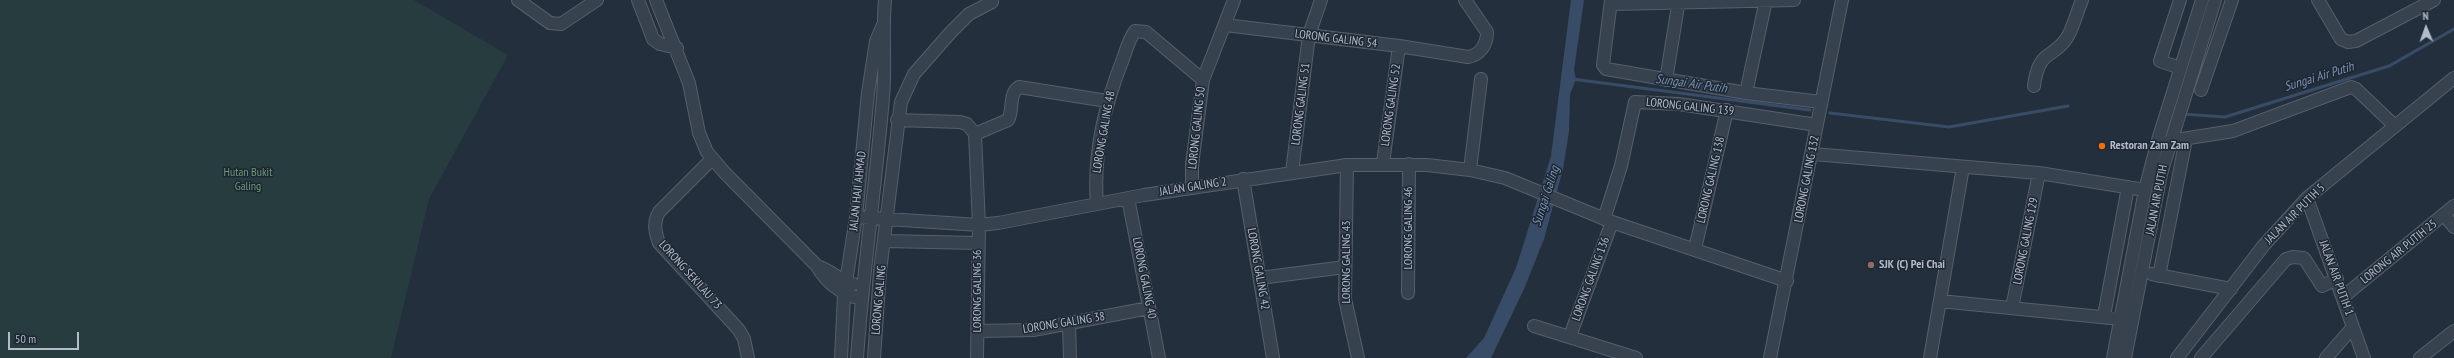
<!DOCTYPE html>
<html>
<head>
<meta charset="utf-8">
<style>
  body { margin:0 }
  #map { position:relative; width:2454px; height:358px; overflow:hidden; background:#242f3e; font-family:"PT Sans Narrow",sans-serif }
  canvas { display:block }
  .north { position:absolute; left:2406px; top:8px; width:40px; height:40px; -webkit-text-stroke:3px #1d2633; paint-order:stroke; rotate:358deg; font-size:11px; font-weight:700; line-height:16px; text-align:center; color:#b4bcc9 }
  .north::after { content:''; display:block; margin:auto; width:14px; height:18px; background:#b4bcc9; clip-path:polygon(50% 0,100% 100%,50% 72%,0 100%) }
  .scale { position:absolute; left:8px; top:332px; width:71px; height:18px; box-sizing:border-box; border:2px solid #b4bcc9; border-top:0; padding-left:5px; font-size:12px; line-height:14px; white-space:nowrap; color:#b4bcc9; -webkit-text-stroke:3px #1d2633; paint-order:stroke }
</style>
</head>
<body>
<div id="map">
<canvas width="2454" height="358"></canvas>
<div class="north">N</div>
<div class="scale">50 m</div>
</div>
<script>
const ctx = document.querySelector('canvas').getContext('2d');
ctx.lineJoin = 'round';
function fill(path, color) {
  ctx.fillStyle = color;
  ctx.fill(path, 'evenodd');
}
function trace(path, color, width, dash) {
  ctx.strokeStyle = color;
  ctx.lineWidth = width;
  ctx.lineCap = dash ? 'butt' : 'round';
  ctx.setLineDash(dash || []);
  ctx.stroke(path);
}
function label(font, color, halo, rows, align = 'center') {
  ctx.font = font + ' "PT Sans Narrow",sans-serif';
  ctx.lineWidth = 3;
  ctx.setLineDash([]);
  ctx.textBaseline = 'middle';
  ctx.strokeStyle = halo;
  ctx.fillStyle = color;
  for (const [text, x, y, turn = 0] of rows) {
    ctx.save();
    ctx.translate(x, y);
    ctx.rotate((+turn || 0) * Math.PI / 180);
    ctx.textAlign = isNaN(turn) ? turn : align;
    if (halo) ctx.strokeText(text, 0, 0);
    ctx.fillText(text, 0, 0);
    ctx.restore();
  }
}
fill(new Path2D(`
  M 0,0 L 414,0 L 508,55 L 429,199 L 391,358 L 0,358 Z`), '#263c3f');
fill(new Path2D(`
  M 1571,0 L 1584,0 L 1574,70 L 1576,79 L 1570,94 L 1569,131 L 1563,169 L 1544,239 L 1524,289 L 1491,358 L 1466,358 L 1484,338 L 1516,268 L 1551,156 Z`), '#394c67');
trace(new Path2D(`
  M 1572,79 L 1810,110
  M 1830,113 L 1949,127 L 2068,106
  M 2183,114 L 2225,117 L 2389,66 L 2454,29`), '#394c67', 3);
const minor = new Path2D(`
  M 518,0 L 550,23 L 561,24 L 597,0
  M 638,0 L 653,39 L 660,44 L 677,48
  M 656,0 L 689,83 L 699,133 L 707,152 L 725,173 L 817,266 C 827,284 842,294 861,299
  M 1611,0 L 1603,65 L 1606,69 L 1746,93 L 1821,102
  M 2180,0 L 2160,61 L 2180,68
  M 2318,0 L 2341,39 L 2348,42 L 2356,41 L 2434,0
  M 1611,4 L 1794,0
  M 1225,25 L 1399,46 L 1468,57 C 1480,55 1487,45 1487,32 L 1465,0
  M 1666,80 L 1679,0
  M 2034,86 C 2039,47 2054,60 2068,36 C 2074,25 2077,12 2082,0
  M 2201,90 L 2232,0
  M 1746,93 L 1766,0
  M 897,120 L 960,122 L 967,124 L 975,134 L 979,225 L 977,358
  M 975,134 L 1008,120 C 1014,110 1008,94 1019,87 L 1107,101
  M 2170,141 L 2233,131 L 2351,87 L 2356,89 L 2395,126
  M 1813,154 L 2039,173 L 2145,190
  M 712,159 L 659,212 C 653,222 655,232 659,243 L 739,330 L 744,339 L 748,358
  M 1383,163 L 1399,46
  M 1347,165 L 1345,299 L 1358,358
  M 1470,170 L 1481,79
  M 1292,172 L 1309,35 L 1321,0
  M 1243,179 L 1273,358
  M 1192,187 L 1192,165 L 1203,80 L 1234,0
  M 1128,198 L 1159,358
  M 2307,198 L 2364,358
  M 1097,204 C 1093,156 1105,104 1123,59 C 1126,50 1129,39 1135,31 L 1146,32 L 1203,80
  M 2444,215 L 2454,227
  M 856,217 L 979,225 L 998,223 L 1144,195 L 1347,165 L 1427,165 L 1470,170 L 1505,178 L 1612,222 L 1787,281
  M 1604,219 L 1621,166 L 1635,102 L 1679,104 L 1817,125
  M 885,241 L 978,243
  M 1695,249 L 1727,110
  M 817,266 C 831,270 841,282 853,284
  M 2152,274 L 2231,289
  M 2159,276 L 2186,139
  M 1260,278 L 1345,267
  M 1408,293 L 1409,164
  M 2343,297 L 2454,206
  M 1940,301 L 2121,319
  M 2012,308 L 2039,173
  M 2104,316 L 2128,187
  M 1069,324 L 1070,358
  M 1534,326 L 1636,358
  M 978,331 L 1033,330 L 1149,308
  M 1570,336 L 1612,222
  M 841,358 L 844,295 L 856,217 L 868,93 L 876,41 L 883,25
  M 857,358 C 863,271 876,184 883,97 C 886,65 882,32 885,0
  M 874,358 L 880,271 L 901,102 L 914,74 L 951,32 L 969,14 L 992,2
  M 1770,358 L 1842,0
  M 1930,358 L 1963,167
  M 2113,358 L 2145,190 L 2158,140 L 2202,0
  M 2125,358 L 2161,174 L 2215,0
  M 2177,358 L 2264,245 L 2307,198 L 2454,78
  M 2201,358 L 2286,259 L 2293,257 L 2304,258 L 2322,286 L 2337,279
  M 2326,358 L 2353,327
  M 2420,358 L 2454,331`);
trace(minor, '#565f6c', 14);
trace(minor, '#38414e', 12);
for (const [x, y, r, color] of [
  [2102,146,4,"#e8710a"],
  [1871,265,4,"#8d6e63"]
]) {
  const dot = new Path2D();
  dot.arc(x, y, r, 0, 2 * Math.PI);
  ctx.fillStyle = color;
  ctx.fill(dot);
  trace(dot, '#1d2633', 1.5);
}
label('12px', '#b4bcc9', '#1d2633', [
  ["LORONG GALING 54",1336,39,7],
  ["LORONG GALING 51",1301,104,-83],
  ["LORONG GALING 52",1391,105,-82],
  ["LORONG GALING 139",1690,107,6],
  ["LORONG GALING 50",1197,128,-84],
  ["LORONG GALING 48",1104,132,-80],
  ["LORONG GALING 132",1807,179,-79],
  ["LORONG GALING 138",1711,180,-77],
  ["JALAN GALING 2",1193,187,-9],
  ["JALAN HAJI AHMAD",858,191,-84],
  ["JALAN AIR PUTIH",2157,200,-79],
  ["JALAN AIR PUTIH 5",2295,214,-45],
  ["LORONG GALING 46",1409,228,-90],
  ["LORONG GALING 129",2026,241,-79],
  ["LORONG AIR PUTIH 25",2399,252,-39],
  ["LORONG GALING 43",1347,262,-90],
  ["LORONG GALING 42",1258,269,80],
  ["LORONG SEKILAU 73",690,275,48],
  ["LORONG GALING 40",1144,278,79],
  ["JALAN AIR PUTIH 1",2336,278,70],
  ["LORONG GALING 136",1591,279,-70],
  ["LORONG GALING 36",978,291,-90],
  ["LORONG GALING",879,300,-85],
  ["LORONG GALING 38",1064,323,-9]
]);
label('bold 12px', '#b4bcc9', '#1d2633', [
  ["Restoran Zam Zam",2110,146],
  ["SJK (C) Pei Chai",1879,265]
], 'left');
label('12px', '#6b9a76', '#1d2633', [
  ["Hutan Bukit",248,173],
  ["Galing",248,187]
]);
label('italic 13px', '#7c92b1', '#1d2633', [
  ["Sungai Air Putih",2319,77,-17],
  ["Sungai Air Putih",1691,84,8],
  ["Sungai Galing",1546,196,-72]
]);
</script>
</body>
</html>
